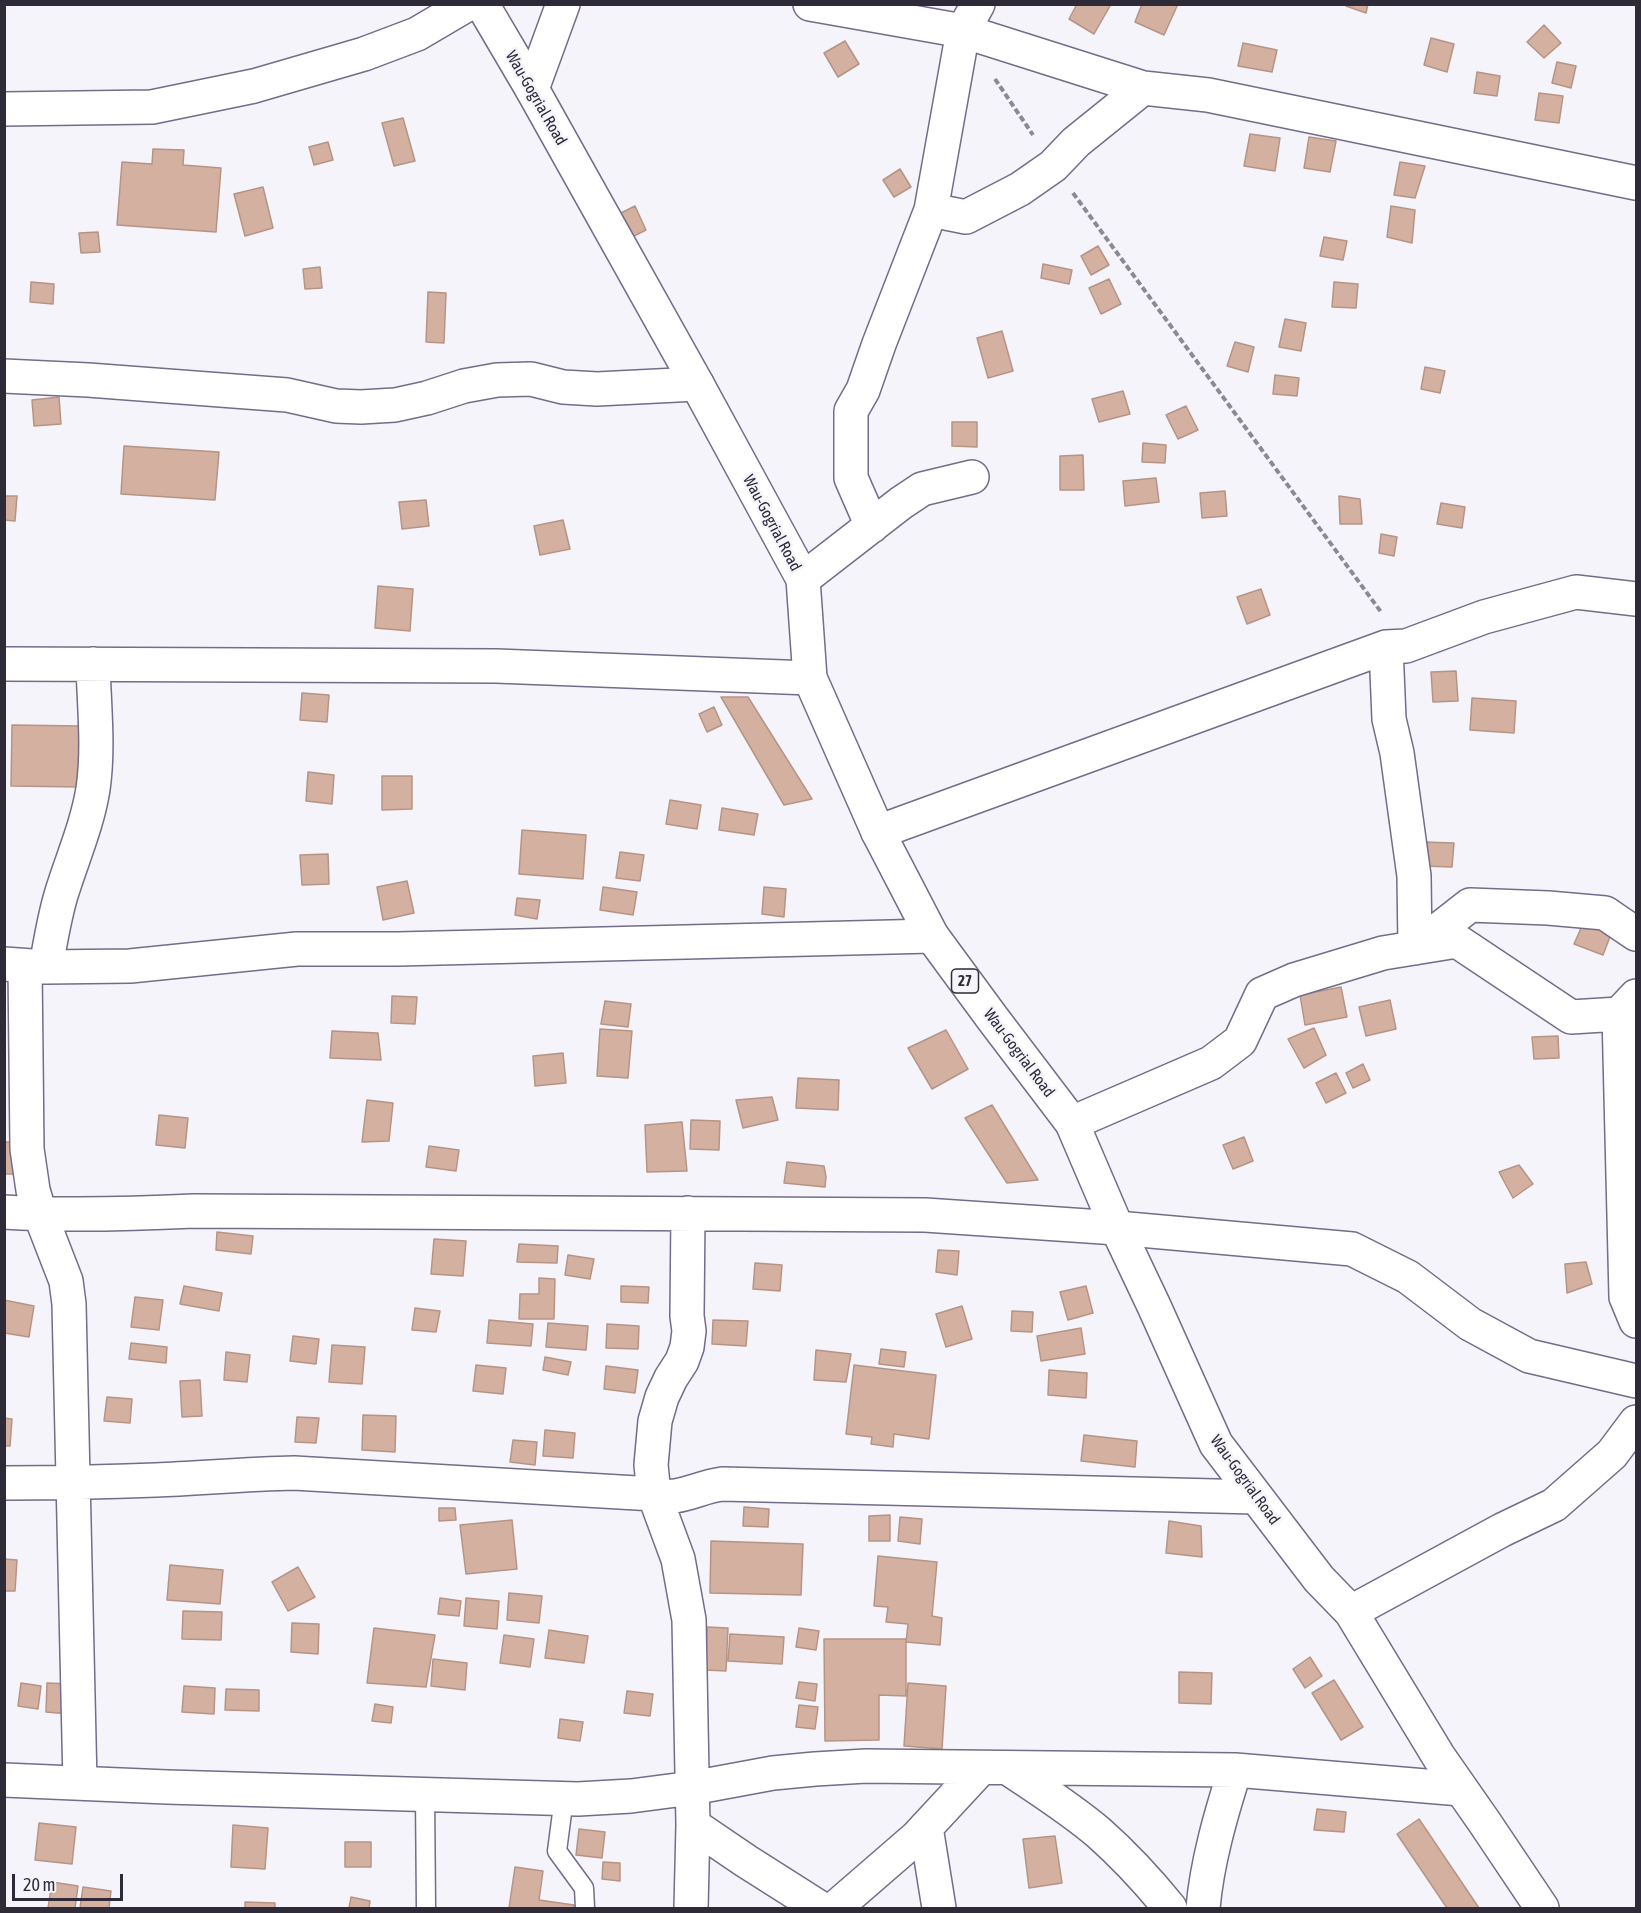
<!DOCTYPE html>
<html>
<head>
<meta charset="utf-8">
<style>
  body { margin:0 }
  #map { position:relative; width:1641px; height:1913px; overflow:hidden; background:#f5f4fb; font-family:"Asap Condensed",sans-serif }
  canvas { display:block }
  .frame { position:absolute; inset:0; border:6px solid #2e2a37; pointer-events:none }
  .scale { position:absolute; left:12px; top:1874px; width:111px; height:27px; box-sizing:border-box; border:3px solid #2e2a37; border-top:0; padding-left:8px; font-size:18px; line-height:21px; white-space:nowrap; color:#2e2a37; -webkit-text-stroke:4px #f5f4fb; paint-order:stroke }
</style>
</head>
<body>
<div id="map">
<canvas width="1641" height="1913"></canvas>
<div class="frame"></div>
<div class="scale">20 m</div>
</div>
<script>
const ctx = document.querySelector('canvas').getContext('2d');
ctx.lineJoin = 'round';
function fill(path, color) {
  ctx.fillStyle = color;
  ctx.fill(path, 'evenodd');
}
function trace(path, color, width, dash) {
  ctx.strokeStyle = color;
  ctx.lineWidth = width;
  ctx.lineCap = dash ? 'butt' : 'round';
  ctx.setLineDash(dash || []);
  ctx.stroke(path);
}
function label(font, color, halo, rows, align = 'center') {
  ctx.font = font + ' "Asap Condensed",sans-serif';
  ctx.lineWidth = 5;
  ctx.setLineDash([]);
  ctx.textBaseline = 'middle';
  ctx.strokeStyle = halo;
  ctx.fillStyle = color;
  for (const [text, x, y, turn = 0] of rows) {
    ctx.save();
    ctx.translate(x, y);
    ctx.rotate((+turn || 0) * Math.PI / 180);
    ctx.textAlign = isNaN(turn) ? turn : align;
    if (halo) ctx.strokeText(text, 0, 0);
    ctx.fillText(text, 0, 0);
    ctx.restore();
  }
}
const building = new Path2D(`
  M 1077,4 L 1107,4 L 1110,6 L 1094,34 L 1069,19 Z
  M 1142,4 L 1178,4 L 1164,35 L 1135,22 Z
  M 1347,4 L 1368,4 L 1366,13 L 1346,6 Z
  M 1544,25 L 1561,43 L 1544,58 L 1527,42 Z
  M 1431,38 L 1454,44 L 1447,72 L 1424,65 Z
  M 845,41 L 859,64 L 838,77 L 824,53 Z
  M 1243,43 L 1277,50 L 1272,72 L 1238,66 Z
  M 1557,62 L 1576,66 L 1571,88 L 1552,83 Z
  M 1477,72 L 1500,76 L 1497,96 L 1474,93 Z
  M 1539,93 L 1563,96 L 1559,123 L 1535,120 Z
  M 403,118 L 415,161 L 394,166 L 382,123 Z
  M 1250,134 L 1280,138 L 1275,171 L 1244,166 Z
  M 1309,137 L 1336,141 L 1330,172 L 1304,168 Z
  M 328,142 L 333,160 L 314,165 L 309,147 Z
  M 153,149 L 184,150 L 183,165 L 221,168 L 216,232 L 117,225 L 122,162 L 152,164 Z
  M 1400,162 L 1425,166 L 1415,198 L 1394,195 Z
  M 900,169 L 911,187 L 894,197 L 883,180 Z
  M 263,187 L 273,228 L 245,236 L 234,194 Z
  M 635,206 L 646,230 L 632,237 L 621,213 Z
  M 1391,206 L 1415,210 L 1412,243 L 1387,237 Z
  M 98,232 L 100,252 L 81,253 L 79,233 Z
  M 1324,237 L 1347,241 L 1343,260 L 1320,256 Z
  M 1098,246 L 1109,265 L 1091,275 L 1081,256 Z
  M 1043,264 L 1072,270 L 1069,284 L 1041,278 Z
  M 320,267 L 322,288 L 305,289 L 303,269 Z
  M 1109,279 L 1121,304 L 1101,314 L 1089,288 Z
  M 31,282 L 54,284 L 53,304 L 30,302 Z
  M 1334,282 L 1358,284 L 1356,308 L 1332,307 Z
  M 428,292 L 446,293 L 444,343 L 426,342 Z
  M 1285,319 L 1306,323 L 1301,351 L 1279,347 Z
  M 1002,331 L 1013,371 L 988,378 L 977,338 Z
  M 1235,342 L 1254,347 L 1248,372 L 1227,366 Z
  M 1425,367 L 1445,371 L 1440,393 L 1421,389 Z
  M 1275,375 L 1299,378 L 1297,396 L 1273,394 Z
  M 1123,391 L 1130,414 L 1099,422 L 1092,399 Z
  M 59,397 L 61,424 L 34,426 L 32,400 Z
  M 1186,406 L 1198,430 L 1178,439 L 1166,415 Z
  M 952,422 L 977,422 L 977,447 L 952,446 Z
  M 1143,443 L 1166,445 L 1165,463 L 1142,462 Z
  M 124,446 L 219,452 L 215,500 L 121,494 Z
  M 1083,455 L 1084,490 L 1060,490 L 1060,456 Z
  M 1156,478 L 1159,502 L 1125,506 L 1123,481 Z
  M 1225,491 L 1227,516 L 1202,518 L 1200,493 Z
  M 4,496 L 17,496 L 15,521 L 4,520 Z
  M 1339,496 L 1360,499 L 1362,524 L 1340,524 Z
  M 426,500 L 429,526 L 402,529 L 399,502 Z
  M 1441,503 L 1465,507 L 1462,528 L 1437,524 Z
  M 563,520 L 570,549 L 540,555 L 534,526 Z
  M 1381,534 L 1397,537 L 1394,556 L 1379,553 Z
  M 378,586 L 413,589 L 410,631 L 375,628 Z
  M 1261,589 L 1270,615 L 1247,624 L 1237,597 Z
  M 1456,671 L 1458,701 L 1433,702 L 1431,672 Z
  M 302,693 L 329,695 L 327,722 L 300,720 Z
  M 721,697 L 748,697 L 812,799 L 784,805 Z
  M 1472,698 L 1516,701 L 1514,733 L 1470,730 Z
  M 714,707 L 722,725 L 707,732 L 699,714 Z
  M 12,725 L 81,726 L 80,787 L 11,786 Z
  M 308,772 L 334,775 L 332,804 L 306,801 Z
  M 382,776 L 412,776 L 412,809 L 382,810 Z
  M 670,800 L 701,805 L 697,829 L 666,824 Z
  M 722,808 L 758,814 L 754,835 L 719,830 Z
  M 522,830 L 586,835 L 583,879 L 519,874 Z
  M 1424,842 L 1454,843 L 1452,867 L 1423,866 Z
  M 620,852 L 644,855 L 640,881 L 616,878 Z
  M 328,854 L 329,884 L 302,885 L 300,855 Z
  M 407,881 L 414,913 L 383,920 L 377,887 Z
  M 603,887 L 637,892 L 633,915 L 600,910 Z
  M 764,887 L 786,889 L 784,917 L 762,914 Z
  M 517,898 L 540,900 L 537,919 L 515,915 Z
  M 1585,919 L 1613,929 L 1603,955 L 1574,944 Z
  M 1341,987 L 1347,1017 L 1305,1025 L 1300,995 Z
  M 392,996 L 417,997 L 415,1024 L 391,1023 Z
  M 1390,1000 L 1396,1029 L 1366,1036 L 1359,1007 Z
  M 605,1001 L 631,1004 L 628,1027 L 601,1024 Z
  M 1314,1028 L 1326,1055 L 1304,1068 L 1288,1039 Z
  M 600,1029 L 632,1031 L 628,1078 L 597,1076 Z
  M 946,1030 L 968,1069 L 932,1089 L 908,1048 Z
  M 332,1031 L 378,1033 L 381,1060 L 330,1058 Z
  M 1558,1036 L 1559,1058 L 1534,1059 L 1532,1037 Z
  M 563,1053 L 566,1083 L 535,1086 L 533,1056 Z
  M 1363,1064 L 1370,1080 L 1353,1088 L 1346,1073 Z
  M 1336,1073 L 1346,1093 L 1326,1103 L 1316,1083 Z
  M 798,1078 L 839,1080 L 838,1110 L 796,1108 Z
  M 772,1097 L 778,1120 L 743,1128 L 736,1100 Z
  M 367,1100 L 393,1103 L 389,1141 L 362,1142 Z
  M 992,1105 L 1038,1180 L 1007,1183 L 965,1118 Z
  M 159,1115 L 188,1118 L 185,1148 L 156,1145 Z
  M 691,1120 L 720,1121 L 719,1150 L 690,1149 Z
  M 682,1122 L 687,1171 L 647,1172 L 645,1125 Z
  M 1244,1137 L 1253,1161 L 1233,1169 L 1223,1145 Z
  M 4,1142 L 25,1142 L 26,1174 L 4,1174 Z
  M 429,1146 L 459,1150 L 456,1171 L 426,1167 Z
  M 787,1162 L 824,1166 L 826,1177 L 825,1187 L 784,1183 Z
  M 1519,1165 L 1533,1184 L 1513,1198 L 1499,1172 Z
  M 217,1232 L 253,1236 L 251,1254 L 216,1250 Z
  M 434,1239 L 466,1241 L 463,1276 L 431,1274 Z
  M 519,1244 L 558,1246 L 557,1263 L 517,1262 Z
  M 938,1250 L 959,1251 L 957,1275 L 936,1272 Z
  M 568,1255 L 594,1259 L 590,1279 L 565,1275 Z
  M 1586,1262 L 1592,1284 L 1567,1293 L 1565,1264 Z
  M 755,1263 L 782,1265 L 780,1291 L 753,1289 Z
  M 539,1278 L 555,1279 L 554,1319 L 519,1319 L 520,1294 L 539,1294 Z
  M 184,1286 L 222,1293 L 219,1311 L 180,1304 Z
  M 621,1286 L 649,1287 L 648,1303 L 621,1302 Z
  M 1086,1286 L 1093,1313 L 1068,1320 L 1060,1292 Z
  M 135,1297 L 163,1300 L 159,1330 L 131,1327 Z
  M 4,1300 L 34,1306 L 29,1337 L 4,1333 Z
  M 962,1306 L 972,1339 L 946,1347 L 936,1314 Z
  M 415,1308 L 440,1311 L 436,1332 L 412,1330 Z
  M 1012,1311 L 1033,1312 L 1032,1332 L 1011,1331 Z
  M 489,1320 L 533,1324 L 531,1346 L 487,1343 Z
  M 713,1320 L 748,1321 L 746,1346 L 712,1344 Z
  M 548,1323 L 588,1326 L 586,1350 L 546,1347 Z
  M 607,1324 L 639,1326 L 638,1349 L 606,1348 Z
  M 1081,1328 L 1085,1354 L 1041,1361 L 1037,1336 Z
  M 293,1336 L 319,1339 L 316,1364 L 290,1361 Z
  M 131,1343 L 167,1347 L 166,1363 L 129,1359 Z
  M 332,1345 L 365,1347 L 362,1384 L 329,1382 Z
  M 881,1349 L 906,1352 L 904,1367 L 879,1364 Z
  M 816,1350 L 851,1354 L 846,1382 L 814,1380 Z
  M 226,1352 L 250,1355 L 247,1382 L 224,1380 Z
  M 545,1357 L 571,1362 L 568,1375 L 543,1370 Z
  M 476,1365 L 506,1368 L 503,1394 L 473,1391 Z
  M 854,1365 L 936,1375 L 929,1439 L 894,1434 L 893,1447 L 871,1444 L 872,1437 L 846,1434 Z
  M 606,1366 L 638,1370 L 635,1393 L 604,1389 Z
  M 1049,1370 L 1087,1373 L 1086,1398 L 1048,1395 Z
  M 200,1380 L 202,1416 L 182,1417 L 180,1381 Z
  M 107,1397 L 132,1399 L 130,1423 L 104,1421 Z
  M 363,1415 L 396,1416 L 395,1452 L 362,1450 Z
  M 297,1417 L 319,1418 L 316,1443 L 295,1442 Z
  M 4,1418 L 12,1419 L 10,1446 L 4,1446 Z
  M 545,1430 L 575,1433 L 573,1458 L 543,1456 Z
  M 1084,1435 L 1137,1441 L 1135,1467 L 1081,1461 Z
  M 513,1440 L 537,1442 L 535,1465 L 510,1462 Z
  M 744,1507 L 769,1509 L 768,1527 L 743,1526 Z
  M 439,1508 L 455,1508 L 456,1520 L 439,1521 Z
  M 890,1515 L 890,1541 L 869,1541 L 869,1516 Z
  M 900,1517 L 922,1519 L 920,1544 L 898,1541 Z
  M 512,1520 L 517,1569 L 466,1574 L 460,1525 Z
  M 1169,1521 L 1201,1526 L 1202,1557 L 1166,1553 Z
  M 711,1541 L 803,1544 L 801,1595 L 710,1593 Z
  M 878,1556 L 937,1562 L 932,1616 L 942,1618 L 940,1645 L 906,1642 L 908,1624 L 886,1622 L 888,1607 L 874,1606 Z
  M 4,1559 L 17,1560 L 15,1591 L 4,1591 Z
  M 170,1565 L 223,1570 L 220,1604 L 167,1600 Z
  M 298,1567 L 315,1597 L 288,1611 L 272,1582 Z
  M 509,1593 L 542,1596 L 539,1623 L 507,1620 Z
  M 440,1598 L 461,1601 L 459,1616 L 438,1614 Z
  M 466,1598 L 499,1601 L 497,1629 L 464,1626 Z
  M 183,1611 L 222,1612 L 221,1640 L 182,1639 Z
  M 292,1623 L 319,1624 L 318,1654 L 291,1652 Z
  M 707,1627 L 728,1628 L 726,1671 L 705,1670 Z
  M 374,1628 L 435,1635 L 426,1687 L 367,1683 Z
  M 799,1628 L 819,1631 L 816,1650 L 796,1647 Z
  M 549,1630 L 588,1636 L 584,1663 L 545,1658 Z
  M 730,1634 L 784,1637 L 782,1664 L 728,1661 Z
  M 504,1635 L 534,1639 L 530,1667 L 500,1663 Z
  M 824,1639 L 906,1639 L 906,1696 L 879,1695 L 879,1740 L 825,1741 Z
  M 1310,1657 L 1322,1676 L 1305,1688 L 1293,1669 Z
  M 433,1659 L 467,1663 L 465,1690 L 431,1686 Z
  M 1179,1672 L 1212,1673 L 1211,1704 L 1179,1703 Z
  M 1334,1680 L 1363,1727 L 1341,1740 L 1312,1693 Z
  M 799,1682 L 817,1684 L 815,1701 L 796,1698 Z
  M 21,1683 L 41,1686 L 38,1709 L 18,1706 Z
  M 47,1683 L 70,1684 L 69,1714 L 46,1712 Z
  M 908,1683 L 946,1686 L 942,1749 L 904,1746 Z
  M 184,1686 L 215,1688 L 214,1714 L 182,1712 Z
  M 226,1689 L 259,1690 L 259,1711 L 225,1710 Z
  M 627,1691 L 653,1694 L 650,1716 L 624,1713 Z
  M 375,1704 L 393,1707 L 391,1723 L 372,1721 Z
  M 799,1705 L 818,1707 L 815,1729 L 796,1727 Z
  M 560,1719 L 583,1722 L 580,1741 L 558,1738 Z
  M 1317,1809 L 1346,1812 L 1344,1832 L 1314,1830 Z
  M 1419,1819 L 1479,1908 L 1447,1908 L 1397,1834 Z
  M 39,1823 L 76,1827 L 72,1864 L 35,1860 Z
  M 233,1825 L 268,1828 L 265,1869 L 231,1867 Z
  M 579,1829 L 605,1832 L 602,1858 L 576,1855 Z
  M 1055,1836 L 1062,1883 L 1029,1888 L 1023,1839 Z
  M 345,1842 L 371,1842 L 371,1867 L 345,1867 Z
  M 603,1862 L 620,1863 L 620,1881 L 602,1879 Z
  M 515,1867 L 543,1871 L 539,1900 L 574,1905 L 574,1908 L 509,1908 Z
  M 52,1882 L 78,1886 L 75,1908 L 48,1908 Z
  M 83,1887 L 111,1891 L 109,1908 L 80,1908 Z
  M 351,1897 L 370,1901 L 369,1908 L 349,1908 Z
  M 245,1902 L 275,1903 L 275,1908 L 245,1908 Z`);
fill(building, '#d4b0a1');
trace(building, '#b69485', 1.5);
const lane = new Path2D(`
  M 425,1794 L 426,1908
  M 564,1798 L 557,1851 L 584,1888 L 585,1908`);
const street = new Path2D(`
  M 810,4 L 963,31 L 1143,88 L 1208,95 L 1636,183
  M 532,89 L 563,4
  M 4,109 L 152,107 L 254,86 L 364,54 L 417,34 L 468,4
  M 931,210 L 963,31 L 978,4
  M 4,376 L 88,380 L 287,395 L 336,406 L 361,407 L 395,405 L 427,398 L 464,386 L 497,380 L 531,379 L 563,387 L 597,389 L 697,384
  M 872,526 L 851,478 L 851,411 L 863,390 L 879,344 L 931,210 L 966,217 L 1020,189 L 1053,166 L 1076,142 L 1143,88
  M 803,579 L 901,503 L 922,489 L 972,477
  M 1386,647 L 1389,719 L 1397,753 L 1414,876 L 1415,948 L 1470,905 L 1548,908 L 1605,913 L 1636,934
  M 4,664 L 496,666 L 810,678
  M 878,832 L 1386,647 L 1406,646 L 1484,617 L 1576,592 L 1636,599
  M 4,964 L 46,967 L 130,966 L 297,949 L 398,949 L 932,936
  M 25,966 L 27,1149 L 33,1190 L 40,1214 L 66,1281 L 69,1304 L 80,1783
  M 46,967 C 50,943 54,919 61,895 C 72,859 87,826 93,789 C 99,748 94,705 93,664
  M 1636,996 L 1619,1014 L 1626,1297 L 1636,1321
  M 1072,1123 L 1211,1063 L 1240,1041 L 1262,994 L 1294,980 L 1383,953 L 1457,941 L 1571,1017 L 1619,1014
  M 4,1212 C 68,1216 131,1214 194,1211 L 925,1215 L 1117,1228 L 1352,1249 L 1408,1277 L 1470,1324 L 1529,1356 L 1636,1381
  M 688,1213 L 687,1316 L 689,1331 L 687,1347 L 682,1361 L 671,1378 L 662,1397 L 655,1421 L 651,1465 L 654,1494 L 678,1559 L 689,1620 L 693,1825 L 691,1908
  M 4,1483 C 55,1483 106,1482 156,1480 C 202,1478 248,1474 294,1473 L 654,1494 C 678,1502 698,1487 722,1484 L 1256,1497
  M 1351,1612 L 1502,1530 L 1554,1505 L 1612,1454 L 1636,1422
  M 1008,1768 C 1039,1789 1071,1809 1099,1833 C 1125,1856 1148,1881 1170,1908
  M 4,1780 L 167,1787 L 578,1799 L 631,1796 L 692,1788 L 773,1773 L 815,1769 L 866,1766 L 1235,1770 L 1461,1789
  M 693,1825 L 746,1861 L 820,1908
  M 926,1827 L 939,1908
  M 835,1908 L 917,1837 L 981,1768
  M 1203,1908 C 1207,1862 1221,1814 1235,1770`);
const primary = new Path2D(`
  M 482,4 L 532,89 L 697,384 L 803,579 L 810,678 L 878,832 L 932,936 L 993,1019 L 1072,1123 L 1117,1228 L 1154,1306 L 1216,1444 L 1319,1579 L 1351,1612 L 1439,1757 L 1485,1823 L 1542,1908`);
trace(lane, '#736c8a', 21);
trace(street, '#736c8a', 36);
trace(primary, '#736c8a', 36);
trace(new Path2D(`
  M 995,79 L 1033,135
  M 1073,193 L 1381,612`), '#8b8993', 4, [6, 3]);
trace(lane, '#fff', 18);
trace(street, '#fff', 33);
trace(primary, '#fff', 33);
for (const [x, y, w] of [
  [965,981,27]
]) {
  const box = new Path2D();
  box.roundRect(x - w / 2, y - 12, w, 24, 4.5);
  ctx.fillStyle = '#f5f4fb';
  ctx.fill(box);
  trace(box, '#2e2a37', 1.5);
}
label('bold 15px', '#2e2a37', null, [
  ["27",965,981]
]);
label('16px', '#2e2a37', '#f5f4fb', [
  ["Wau-Gogrial Road",536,98,60],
  ["Wau-Gogrial Road",772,523,62],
  ["Wau-Gogrial Road",1019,1053,53],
  ["Wau-Gogrial Road",1245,1480,54]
]);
</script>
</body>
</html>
